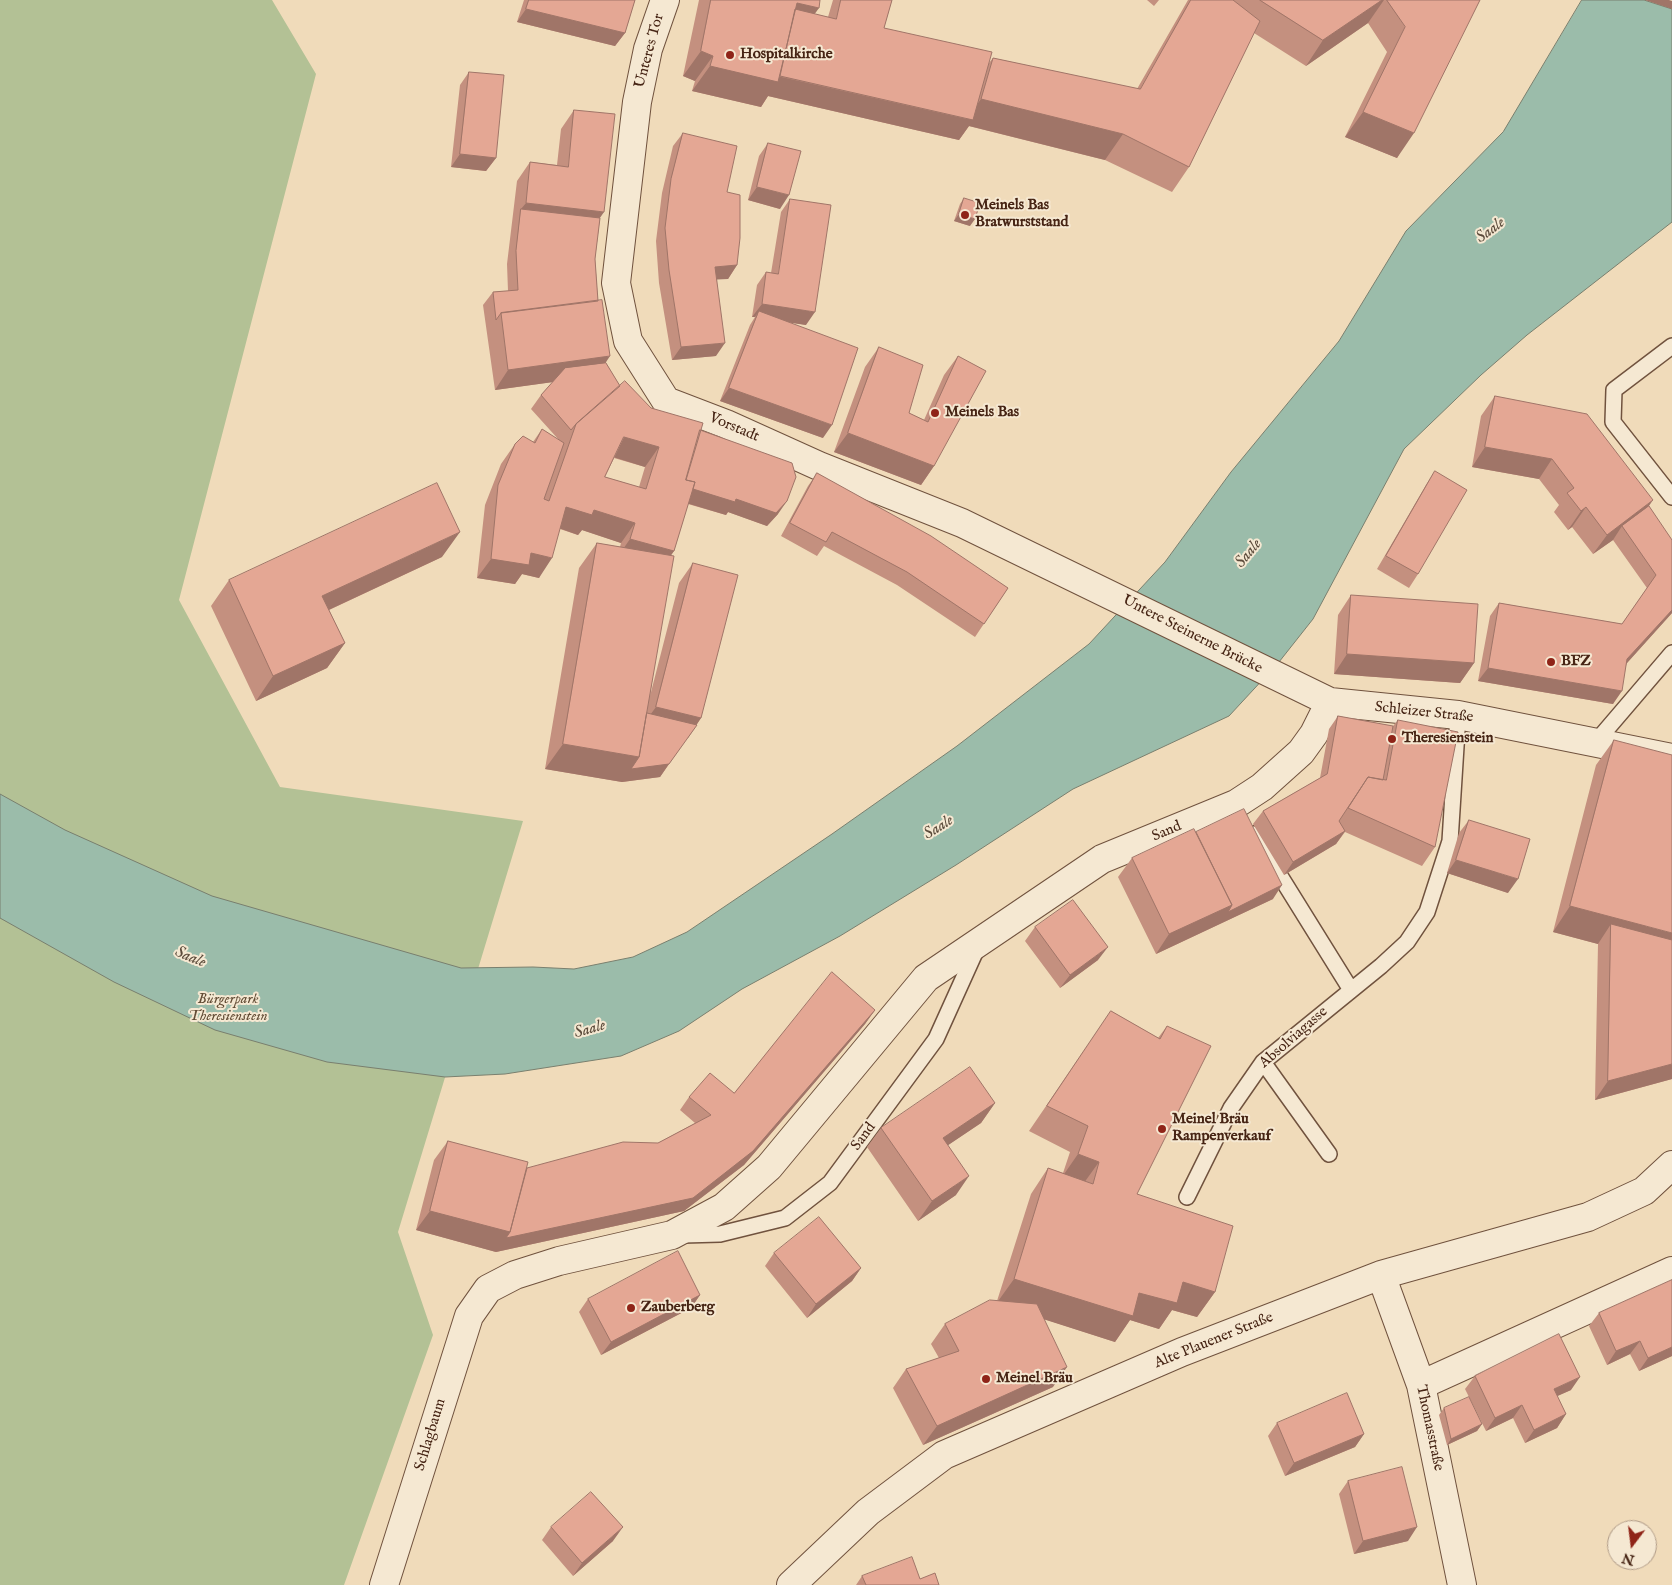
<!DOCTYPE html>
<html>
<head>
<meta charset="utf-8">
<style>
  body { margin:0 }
  #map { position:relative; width:1672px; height:1585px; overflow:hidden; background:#f0dbba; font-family:"IM FELL English",serif }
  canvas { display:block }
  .north { position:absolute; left:1607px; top:1520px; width:50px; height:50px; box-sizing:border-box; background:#f5e8d2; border:1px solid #af9a86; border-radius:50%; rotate:195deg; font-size:14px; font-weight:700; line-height:20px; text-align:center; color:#462414 }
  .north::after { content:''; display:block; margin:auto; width:18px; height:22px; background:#8f2418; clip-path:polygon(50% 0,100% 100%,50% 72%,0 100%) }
</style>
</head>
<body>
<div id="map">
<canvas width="1672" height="1585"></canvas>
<div class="north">N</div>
</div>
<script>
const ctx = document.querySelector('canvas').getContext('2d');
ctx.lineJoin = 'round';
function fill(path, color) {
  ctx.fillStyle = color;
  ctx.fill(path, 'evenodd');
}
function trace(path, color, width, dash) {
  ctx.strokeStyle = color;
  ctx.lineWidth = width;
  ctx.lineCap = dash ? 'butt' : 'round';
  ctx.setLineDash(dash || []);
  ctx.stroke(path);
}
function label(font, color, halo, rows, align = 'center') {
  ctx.font = font + ' "IM FELL English",serif';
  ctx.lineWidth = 4;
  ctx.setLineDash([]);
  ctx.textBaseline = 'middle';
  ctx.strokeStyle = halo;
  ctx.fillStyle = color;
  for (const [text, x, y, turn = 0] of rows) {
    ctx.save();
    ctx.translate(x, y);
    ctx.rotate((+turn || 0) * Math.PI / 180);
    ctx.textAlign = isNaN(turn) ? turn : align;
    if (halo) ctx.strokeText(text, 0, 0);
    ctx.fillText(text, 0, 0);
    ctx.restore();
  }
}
fill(new Path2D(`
  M 0,0 L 272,0 L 316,74 L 179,600 L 280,787 L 523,821 L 398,1232 L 433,1335 L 344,1585 L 0,1585 Z`), '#b3c195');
const water = new Path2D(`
  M 1582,0 L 1644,0 L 1672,9 L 1672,222 L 1527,335 L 1481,375 L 1404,449 L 1313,619 L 1279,662 L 1229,716 L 1073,789 L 956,865 L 840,936 L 742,989 L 679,1031 L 621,1056 L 505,1074 L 445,1077 L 327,1062 L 215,1030 L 114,982 L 0,918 L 0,794 L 65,830 L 212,896 L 461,968 L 533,967 L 574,969 L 633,957 L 687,932 L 832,834 L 957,746 L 1089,644 L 1165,562 L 1231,472 L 1339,341 L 1406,231 L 1503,132 Z`);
fill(water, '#9bbcaa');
trace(water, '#797f6e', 1);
const lane = new Path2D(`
  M 1672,346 L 1614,390 L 1613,422 L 1672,497
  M 1595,743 L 1672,653
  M 1254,834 L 1351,990
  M 1263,1062 L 1329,1154
  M 1187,1197 L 1231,1108 L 1263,1062 L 1381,966 L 1407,942 L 1427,912 L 1450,841 L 1458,715
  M 683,1235 L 720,1234 L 785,1218 L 830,1183 L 936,1039 L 978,946`);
const street = new Path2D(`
  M 665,0 L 648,49 L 637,102 L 616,283 L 628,341 L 666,401 L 726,424 L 819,466 L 962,523 L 1330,702 L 1458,715 L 1672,758
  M 1381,1275 L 1421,1385 L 1462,1585
  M 1421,1385 L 1672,1271
  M 384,1585 L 469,1316 L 488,1289 L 515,1275 L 559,1261 L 672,1235 L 724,1207 L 769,1167 L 926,978 L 1102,859 L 1236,804 L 1262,787 L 1301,752 L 1314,734 L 1330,702
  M 791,1585 L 868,1512 L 944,1455 L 1182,1352 L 1381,1275 L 1588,1217 L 1644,1191 L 1672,1165`);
trace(lane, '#70523e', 18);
trace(street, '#70523e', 30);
trace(lane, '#f5e8d2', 15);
trace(street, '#f5e8d2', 28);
fill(new Path2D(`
  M 524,0 L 635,0 L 625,33 L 615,46 L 517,22 Z
  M 699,0 L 820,0 L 814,14 L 828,17 L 833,0 L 892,0 L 884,28 L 989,63 L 993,58 L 1137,89 L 1188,0 L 1480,0 L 1397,158 L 1345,137 L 1387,52 L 1368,23 L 1306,66 L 1254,33 L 1189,167 L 1172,192 L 1105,160 L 969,126 L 959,140 L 768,96 L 761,107 L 692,91 L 695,81 L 683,76 Z
  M 1147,0 L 1159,0 L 1154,6 Z
  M 469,72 L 496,158 L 486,171 L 451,167 L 460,85 Z
  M 574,110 L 600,218 L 595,259 L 598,301 L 606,363 L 620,386 L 651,408 L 700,430 L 778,514 L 767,526 L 728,512 L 726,515 L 688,504 L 674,551 L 671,555 L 650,696 L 679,583 L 693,563 L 701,718 L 660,777 L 622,782 L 545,769 L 579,568 L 597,543 L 620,547 L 621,543 L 582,530 L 578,535 L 560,529 L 539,578 L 522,574 L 515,584 L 477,578 L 485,505 L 501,464 L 515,444 L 533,442 L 542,429 L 559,440 L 531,409 L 541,395 L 553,382 L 495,390 L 483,305 L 493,292 L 508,291 L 507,264 L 517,181 L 530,162 L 557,165 L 561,129 ZM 614,458 L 645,467 L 639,487 L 605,477 Z
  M 683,133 L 727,192 L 737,265 L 728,279 L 717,279 L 716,356 L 672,360 L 659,283 L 656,241 L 662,193 L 673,146 Z
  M 768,143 L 780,209 L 748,200 L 759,156 Z
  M 964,198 L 970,226 L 954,221 L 960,204 Z
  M 790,199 L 806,325 L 789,322 L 823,438 L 720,401 L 750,325 L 755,317 L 752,317 L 757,285 L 766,272 L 771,273 L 781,212 Z
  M 879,347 L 909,413 L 924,420 L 944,375 L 958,356 L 934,466 L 921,485 L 834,452 L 865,367 Z
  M 1495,396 L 1649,506 L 1672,613 L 1627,663 L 1613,704 L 1478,681 L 1490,616 L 1499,603 L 1622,624 L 1647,588 L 1613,540 L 1593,554 L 1572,527 L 1568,530 L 1554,512 L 1559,505 L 1539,479 L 1472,467 L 1481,416 Z
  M 1435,471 L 1418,574 L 1409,588 L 1377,569 L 1426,485 Z
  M 817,473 L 1008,588 L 975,637 L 897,585 L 824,546 L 817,556 L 781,536 L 808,486 Z
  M 442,557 L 329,610 L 345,643 L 327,668 L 256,701 L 211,606 L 229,580 Z
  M 1351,595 L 1474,663 L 1460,683 L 1334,674 L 1338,615 Z
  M 1338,716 L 1393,726 L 1398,720 L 1435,847 L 1422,866 L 1345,832 L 1336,844 L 1284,875 L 1253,824 L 1263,811 L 1320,778 L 1329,729 Z
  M 1614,740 L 1672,1079 L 1595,1100 L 1598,944 L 1553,932 L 1596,765 Z
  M 1469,820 L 1508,893 L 1447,873 L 1459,833 Z
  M 1196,832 L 1273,899 L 1156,954 L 1118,877 L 1132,858 Z
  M 1035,927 L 1098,960 L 1060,988 L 1025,941 Z
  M 875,1010 L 865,1024 L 744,1165 L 684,1211 L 496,1252 L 416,1230 L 434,1160 L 448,1141 L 527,1168 L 658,1143 L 695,1123 L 680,1110 L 689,1097 L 734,1093 Z
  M 1111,1011 L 1158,1038 L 1167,1026 L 1137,1194 L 1215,1292 L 1197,1317 L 1172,1310 L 1159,1329 L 1130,1320 L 1115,1342 L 1044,1319 L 1053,1387 L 923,1445 L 893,1388 L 906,1369 L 939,1358 L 931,1344 L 945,1324 L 997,1301 L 1031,1194 L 1048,1168 L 1063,1173 L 1070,1152 L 1029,1131 Z
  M 995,1103 L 981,1123 L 948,1145 L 956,1195 L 918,1221 L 867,1147 L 881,1128 Z
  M 774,1253 L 861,1268 L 852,1281 L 807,1318 L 765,1266 Z
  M 1672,1280 L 1672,1356 L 1639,1371 L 1630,1354 L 1607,1365 L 1589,1326 L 1599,1313 Z
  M 700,1295 L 691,1308 L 601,1355 L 579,1312 L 588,1299 Z
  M 1475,1376 L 1571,1390 L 1557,1396 L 1566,1414 L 1557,1428 L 1525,1443 L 1513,1418 L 1486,1431 L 1465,1389 Z
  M 1444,1408 L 1482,1424 L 1477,1431 L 1447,1445 L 1439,1415 Z
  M 1277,1423 L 1364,1434 L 1355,1447 L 1285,1476 L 1268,1436 Z
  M 1348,1481 L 1408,1541 L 1354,1554 L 1339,1494 Z
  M 551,1527 L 613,1541 L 573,1576 L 542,1540 Z
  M 862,1576 L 920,1579 L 939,1585 L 856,1585 Z`), '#c4907f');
fill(new Path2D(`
  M 1382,0 L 1384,0 L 1368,23 L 1306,66 L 1323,40 Z
  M 1645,0 L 1669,0 L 1672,1 L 1672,9 Z
  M 797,3 L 819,8 L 801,33 L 788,30 Z
  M 526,9 L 625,33 L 615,46 L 517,22 Z
  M 701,51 L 713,56 L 695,81 L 683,76 Z
  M 710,66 L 777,76 L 967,119 L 981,99 L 1123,134 L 1105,160 L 969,126 L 959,140 L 768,96 L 761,107 L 692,91 Z
  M 1363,112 L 1414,133 L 1397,158 L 1345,137 Z
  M 460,154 L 496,158 L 486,171 L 451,167 Z
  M 757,187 L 789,195 L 780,209 L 748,200 Z
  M 526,203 L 604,212 L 591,231 L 521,209 Z
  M 959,214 L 975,219 L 970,226 L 954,221 Z
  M 737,265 L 728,279 L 706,280 L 715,267 Z
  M 762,304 L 815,312 L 806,325 L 756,318 L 759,311 L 755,317 L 752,317 Z
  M 725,343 L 716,356 L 672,360 L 681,347 Z
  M 610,356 L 597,376 L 495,390 L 508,370 Z
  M 729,388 L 832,425 L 823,438 L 720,401 Z
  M 848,433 L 934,466 L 921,485 L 834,452 Z
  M 624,437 L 659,447 L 645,467 L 610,456 Z
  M 1485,447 L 1552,459 L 1539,479 L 1472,467 Z
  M 682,486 L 736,499 L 787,501 L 778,514 L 767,526 L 728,512 L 726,515 L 673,499 Z
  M 1653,500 L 1640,519 L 1622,526 L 1613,540 L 1593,554 L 1607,535 Z
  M 566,507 L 594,510 L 635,523 L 621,543 L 582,530 L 578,535 L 553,526 Z
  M 1586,507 L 1572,527 L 1568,530 L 1581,511 Z
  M 460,532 L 442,557 L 305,621 L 322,596 Z
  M 630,539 L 674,551 L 660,571 L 617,558 Z
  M 531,553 L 552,558 L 539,578 L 522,574 L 515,584 L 477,578 L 491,559 Z
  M 1672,610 L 1672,613 L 1618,673 L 1627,659 Z
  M 345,643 L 327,668 L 256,701 L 273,676 Z
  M 1347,654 L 1474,663 L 1460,683 L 1334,674 Z
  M 1488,668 L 1622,691 L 1613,704 L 1478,681 Z
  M 656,707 L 701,718 L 688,738 L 642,726 Z
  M 563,744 L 639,757 L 669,764 L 660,777 L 622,782 L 545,769 Z
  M 1345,831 L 1336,844 L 1284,875 L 1293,862 Z
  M 1456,860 L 1518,879 L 1508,893 L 1447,873 Z
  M 1282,885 L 1273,899 L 1156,954 L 1169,934 L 1232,905 Z
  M 1570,906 L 1672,933 L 1672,952 L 1611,924 L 1598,944 L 1553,932 Z
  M 1108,947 L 1098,960 L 1060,988 L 1070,975 Z
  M 875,1010 L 865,1024 L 744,1165 L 684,1211 L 496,1252 L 416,1230 L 430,1211 L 693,1198 Z
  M 1672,1064 L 1672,1079 L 1595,1100 L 1608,1081 Z
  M 995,1103 L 981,1123 L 929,1158 L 943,1138 Z
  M 1078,1154 L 1099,1162 L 1081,1187 L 1060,1180 Z
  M 969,1176 L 956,1195 L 918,1221 L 932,1201 Z
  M 861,1268 L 852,1281 L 807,1318 L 816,1304 Z
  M 1014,1279 L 1183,1282 L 1215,1292 L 1197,1317 L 1172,1310 L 1159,1329 L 1130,1320 L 1115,1342 L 996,1304 Z
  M 700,1295 L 691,1308 L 601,1355 L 611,1342 Z
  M 1640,1341 L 1630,1354 L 1607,1365 L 1616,1351 Z
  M 1672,1347 L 1672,1356 L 1639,1371 L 1648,1358 Z
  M 1067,1367 L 1053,1387 L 923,1445 L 937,1426 Z
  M 1580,1377 L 1571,1390 L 1544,1402 L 1554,1389 Z
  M 1522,1405 L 1513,1418 L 1486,1431 L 1495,1418 Z
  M 1566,1414 L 1557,1428 L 1525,1443 L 1534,1430 Z
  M 1482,1424 L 1477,1431 L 1447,1445 L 1451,1439 Z
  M 1364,1434 L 1355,1447 L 1285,1476 L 1294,1463 Z
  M 623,1527 L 613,1541 L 573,1576 L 582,1563 Z
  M 1417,1527 L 1408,1541 L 1354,1554 L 1363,1541 Z`), '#a07568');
const building = new Path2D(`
  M 529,0 L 635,0 L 625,33 L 526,9 Z
  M 711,0 L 820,0 L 819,8 L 797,3 L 778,82 L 710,66 L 713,56 L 701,51 Z
  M 841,0 L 892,0 L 884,28 L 992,52 L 973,120 L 780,76 L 795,9 L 836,19 Z
  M 1191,0 L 1233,0 L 1260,21 L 1189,167 L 1123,134 L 981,99 L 993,58 L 1140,89 Z
  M 1260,0 L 1382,0 L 1323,40 Z
  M 1387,0 L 1480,0 L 1414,133 L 1363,112 L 1405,27 Z
  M 469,72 L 504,75 L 496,158 L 460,154 Z
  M 574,110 L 615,114 L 604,212 L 526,203 L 530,162 L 568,167 Z
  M 683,133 L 737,146 L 727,192 L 740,195 L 740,238 L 737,265 L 715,267 L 725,343 L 681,347 L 669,270 L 665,228 L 671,179 Z
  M 768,143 L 801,151 L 789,195 L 757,187 Z
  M 964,198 L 980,203 L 975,219 L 959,214 Z
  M 790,199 L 831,205 L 815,312 L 762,304 L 766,272 L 778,274 Z
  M 521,209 L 600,218 L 595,259 L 598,301 L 501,313 L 496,320 L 493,292 L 518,290 L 516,251 Z
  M 602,300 L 610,356 L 508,370 L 501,313 Z
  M 759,311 L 858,348 L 832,425 L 729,388 Z
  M 879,347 L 923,365 L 909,413 L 928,422 L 958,356 L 986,371 L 934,466 L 848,433 Z
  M 606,363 L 620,386 L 576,424 L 571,430 L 541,395 L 565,368 Z
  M 625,381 L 651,408 L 703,423 L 686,480 L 695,482 L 674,551 L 630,539 L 635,523 L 594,510 L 592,515 L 566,507 L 552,558 L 531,553 L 529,565 L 491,559 L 498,485 L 515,444 L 523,436 L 535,443 L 542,429 L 564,443 L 544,499 L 549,501 L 576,424 ZM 624,437 L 659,447 L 646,489 L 605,477 Z
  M 1495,396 L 1587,414 L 1653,500 L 1607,535 L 1586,507 L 1581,511 L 1567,493 L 1574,488 L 1552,459 L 1485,447 Z
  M 700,430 L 792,463 L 796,477 L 787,501 L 776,513 L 736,499 L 735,502 L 693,489 L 695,482 L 686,480 Z
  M 1435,471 L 1467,490 L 1418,574 L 1386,556 Z
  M 817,473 L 931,536 L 1008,588 L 984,624 L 907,572 L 832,532 L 826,542 L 790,523 Z
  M 437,483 L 460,532 L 322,596 L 345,643 L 273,676 L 229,580 Z
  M 1649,506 L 1672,540 L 1672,610 L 1627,659 L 1622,691 L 1488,668 L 1499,603 L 1622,624 L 1656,575 L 1622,526 Z
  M 597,543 L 674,556 L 639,757 L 563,744 Z
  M 693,563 L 738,575 L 701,718 L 656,707 Z
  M 1351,595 L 1478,604 L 1474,663 L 1347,654 Z
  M 647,713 L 697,725 L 669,764 L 631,769 L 639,757 Z
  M 1338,716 L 1393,726 L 1383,780 L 1368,777 L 1339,821 L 1345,831 L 1293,862 L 1263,811 L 1327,774 Z
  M 1398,720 L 1458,732 L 1435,847 L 1348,808 L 1368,777 L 1386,780 Z
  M 1614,740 L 1672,755 L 1672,933 L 1570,906 Z
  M 1244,809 L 1282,885 L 1228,912 L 1232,905 L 1196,832 Z
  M 1469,820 L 1530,839 L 1518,879 L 1456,860 Z
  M 1194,829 L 1232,905 L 1169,934 L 1132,858 Z
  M 1073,900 L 1108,947 L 1070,975 L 1035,927 Z
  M 1611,924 L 1672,940 L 1672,1064 L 1608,1081 Z
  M 832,972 L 875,1010 L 753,1151 L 693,1198 L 506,1238 L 510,1232 L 527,1168 L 623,1142 L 658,1143 L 711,1115 L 689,1097 L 710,1073 L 734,1093 Z
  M 1111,1011 L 1160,1039 L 1167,1026 L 1211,1046 L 1137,1194 L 1233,1226 L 1215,1292 L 1183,1282 L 1177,1303 L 1139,1293 L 1133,1316 L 1014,1279 L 1048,1168 L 1093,1184 L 1099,1162 L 1078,1154 L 1088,1126 L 1047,1106 Z
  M 970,1067 L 995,1103 L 943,1138 L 969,1176 L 932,1201 L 881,1128 Z
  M 448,1141 L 528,1162 L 510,1232 L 430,1211 Z
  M 819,1217 L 861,1268 L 816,1304 L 774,1253 Z
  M 678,1251 L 700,1295 L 611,1342 L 588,1299 Z
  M 1672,1280 L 1672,1347 L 1648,1358 L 1640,1341 L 1616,1351 L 1599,1313 Z
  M 990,1300 L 1037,1304 L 1067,1367 L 937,1426 L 906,1369 L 959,1351 L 945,1324 Z
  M 1559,1334 L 1580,1377 L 1554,1389 L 1566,1414 L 1534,1430 L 1522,1405 L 1495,1418 L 1475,1376 Z
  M 1347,1393 L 1364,1434 L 1294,1463 L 1277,1423 Z
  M 1469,1397 L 1482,1424 L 1451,1439 L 1444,1408 Z
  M 1402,1467 L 1417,1527 L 1363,1541 L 1348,1481 Z
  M 591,1492 L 623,1527 L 582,1563 L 551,1527 Z
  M 912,1557 L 920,1579 L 935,1573 L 939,1585 L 866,1585 L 862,1576 Z`);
fill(building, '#e4a794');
trace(building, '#a07568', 1);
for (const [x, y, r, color] of [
  [730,55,5,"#8f2418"],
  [965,215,5,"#8f2418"],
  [935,413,5,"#8f2418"],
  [1551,662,5,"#8f2418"],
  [1392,739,5,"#8f2418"],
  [1162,1129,5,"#8f2418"],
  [631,1308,5,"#8f2418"],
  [986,1379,5,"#8f2418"]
]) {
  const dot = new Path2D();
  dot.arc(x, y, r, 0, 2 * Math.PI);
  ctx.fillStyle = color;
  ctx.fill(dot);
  trace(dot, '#f5e8d2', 2);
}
label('15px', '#462414', '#f5e8d2', [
  ["Unteres Tor",650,51,-75],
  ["Vorstadt",734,428,23],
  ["Untere Steinerne Brücke",1192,635,27],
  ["Schleizer Straße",1424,713,6],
  ["Sand",1167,832,-23],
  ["Absolviagasse",1294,1038,-41],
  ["Sand",864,1137,-54],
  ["Alte Plauener Straße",1214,1341,-22],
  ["Thomasstraße",1429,1428,78],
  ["Schlagbaum",431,1435,-73]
]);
label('bold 15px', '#462414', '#f5e8d2', [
  ["Hospitalkirche",740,55],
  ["Meinels Bas",975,206],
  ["Bratwurststand",975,223],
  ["Meinels Bas",945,413],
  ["BFZ",1561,662],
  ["Theresienstein",1402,739],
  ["Meinel Bräu",1172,1120],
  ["Rampenverkauf",1172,1137],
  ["Zauberberg",641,1308],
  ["Meinel Bräu",996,1379]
], 'left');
label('italic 15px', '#614b34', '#f5e8d2', [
  ["Bürgerpark",228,1000],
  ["Theresienstein",228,1017]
]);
label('italic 16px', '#5b4a3a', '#f5e8d2', [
  ["Saale",1491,231,-37],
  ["Saale",1249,554,-51],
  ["Saale",939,828,-32],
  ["Saale",190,958,22],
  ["Saale",590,1030,-16]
]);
</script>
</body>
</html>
